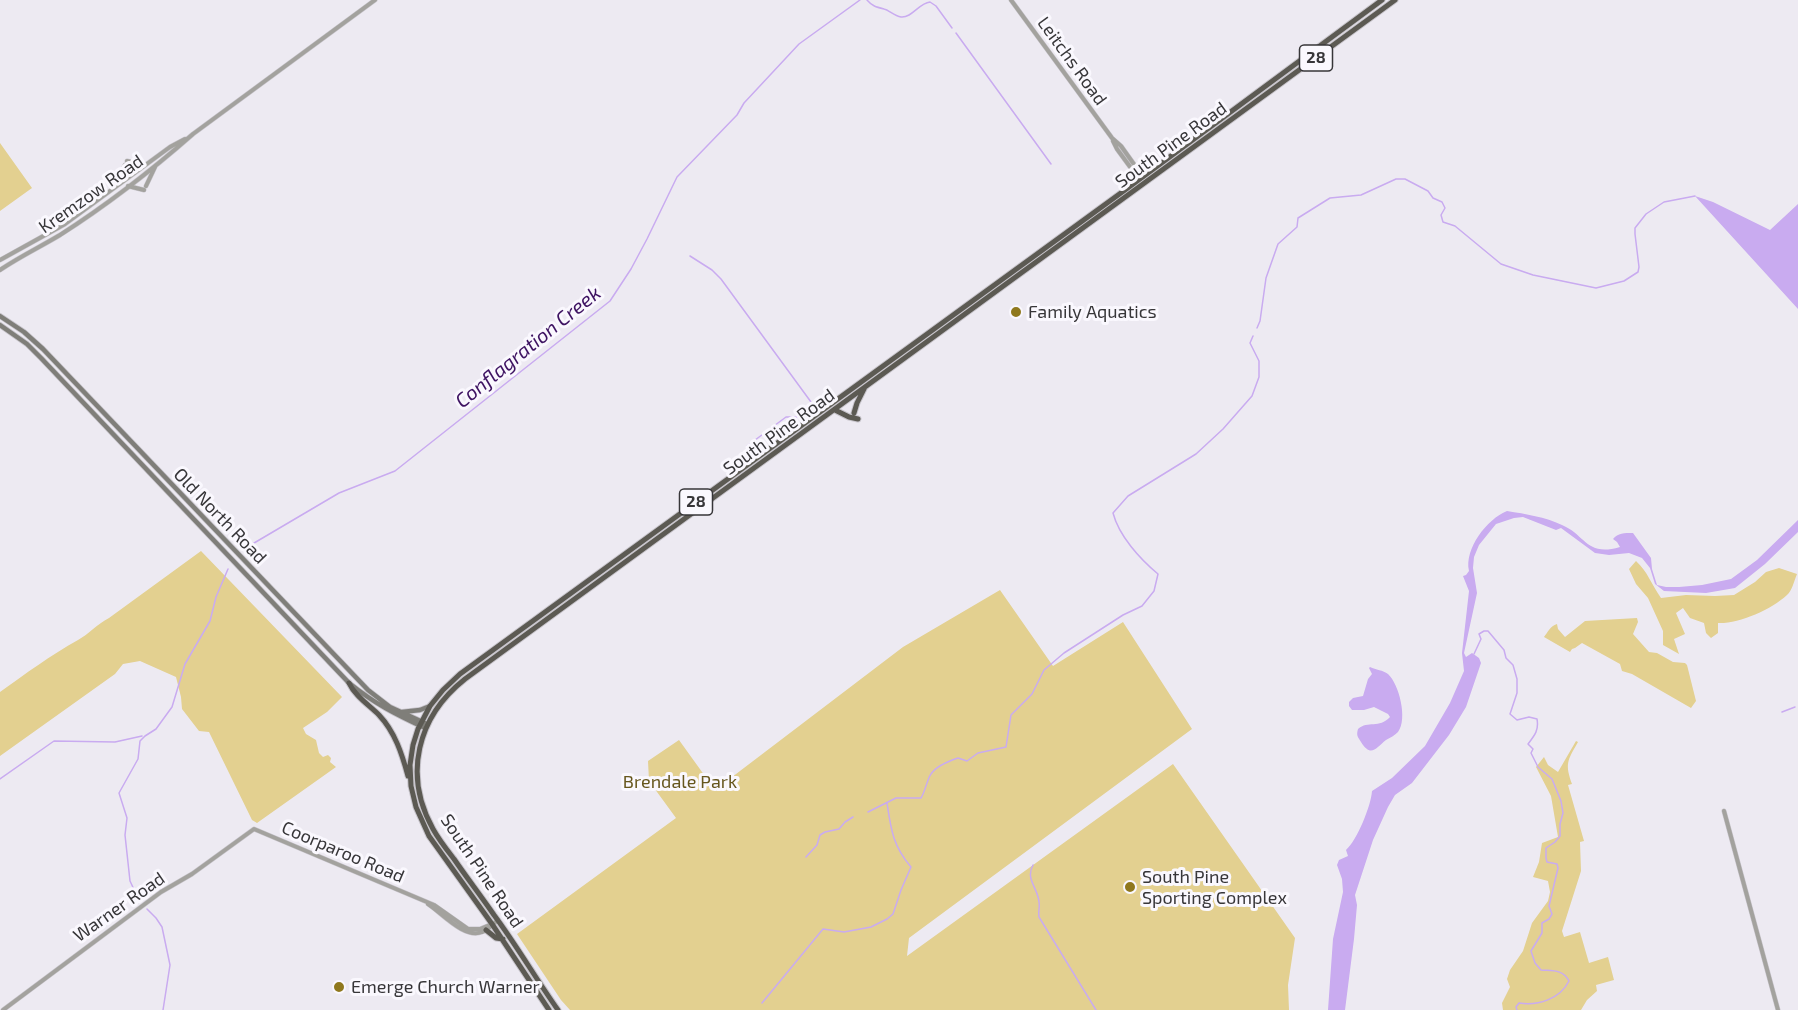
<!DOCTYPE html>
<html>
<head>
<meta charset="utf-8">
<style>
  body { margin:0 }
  canvas { display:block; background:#edeaf2 }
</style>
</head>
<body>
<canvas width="1798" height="1010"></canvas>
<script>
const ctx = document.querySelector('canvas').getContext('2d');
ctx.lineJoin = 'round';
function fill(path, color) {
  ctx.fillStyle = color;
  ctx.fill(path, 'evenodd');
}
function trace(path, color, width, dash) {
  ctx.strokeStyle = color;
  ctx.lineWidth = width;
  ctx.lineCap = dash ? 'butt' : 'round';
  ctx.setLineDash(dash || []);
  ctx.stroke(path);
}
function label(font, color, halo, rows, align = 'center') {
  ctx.font = font + ' "Exo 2",sans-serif';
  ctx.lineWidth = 6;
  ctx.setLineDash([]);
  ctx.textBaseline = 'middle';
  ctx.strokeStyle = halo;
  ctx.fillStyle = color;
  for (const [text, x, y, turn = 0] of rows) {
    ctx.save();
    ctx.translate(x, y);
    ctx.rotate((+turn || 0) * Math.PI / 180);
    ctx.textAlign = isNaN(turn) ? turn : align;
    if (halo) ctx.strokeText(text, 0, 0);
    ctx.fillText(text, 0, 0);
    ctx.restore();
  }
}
fill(new Path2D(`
  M 0,143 L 32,188 L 0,211 Z
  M 201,551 L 342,697 L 327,712 L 303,728 L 306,734 L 316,740 L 319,753 L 323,757 L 328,755 L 331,758 L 330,762 L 336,767 L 257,823 L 252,820 L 209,732 L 199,731 L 182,709 L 181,697 L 176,677 L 140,661 L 123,664 L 115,674 L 0,756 L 0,692 C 25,674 51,655 78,640 C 89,634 97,624 109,618 Z
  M 1636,561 C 1648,572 1651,584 1661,598 L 1686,595 L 1715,596 L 1734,595 L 1755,582 L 1766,572 L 1779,568 L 1797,574 C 1794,581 1792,591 1787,595 C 1771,610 1738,624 1718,623 L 1718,633 L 1711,638 L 1706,633 L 1704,623 L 1690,618 L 1683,608 L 1676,613 L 1685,634 L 1674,639 L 1679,654 L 1663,645 L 1663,631 L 1648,598 L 1636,584 L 1629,569 Z
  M 1000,590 L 1053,666 L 1123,622 L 1192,729 L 909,938 L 907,956 L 1173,764 L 1295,938 L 1288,985 L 1289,1010 L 570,1010 L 561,1000 L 517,934 L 676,818 L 649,781 L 648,761 L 679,740 L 715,790 L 903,647 Z
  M 1637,618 L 1638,622 L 1633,634 L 1649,652 L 1657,653 L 1673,662 L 1685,663 L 1687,665 L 1696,701 L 1691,708 L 1632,674 L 1622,671 L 1620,664 L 1582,643 L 1575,648 L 1572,649 L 1570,652 L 1544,637 C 1548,632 1550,626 1557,624 L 1558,629 L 1565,637 L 1585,621 Z
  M 1576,741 L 1578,742 C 1567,761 1565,764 1572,784 L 1568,785 L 1584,841 L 1580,842 L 1581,871 L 1562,931 L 1564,937 L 1580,932 L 1589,963 L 1608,957 L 1614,980 L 1596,985 L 1597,991 L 1587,1000 L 1581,1010 L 1503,1010 L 1502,1003 L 1510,987 L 1507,979 L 1510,970 L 1523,951 L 1532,923 L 1548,901 L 1550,892 L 1548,881 L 1533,877 L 1539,862 L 1542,843 L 1558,837 L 1551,796 L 1536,767 L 1544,757 L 1548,765 L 1558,772 Z`), '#e3d090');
fill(new Path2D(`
  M 1695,196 L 1713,202 L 1770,230 L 1798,204 L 1798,309 Z
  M 1507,511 C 1526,514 1545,517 1562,525 C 1586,535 1586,557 1620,547 L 1617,542 L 1613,539 C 1618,533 1624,533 1633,533 L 1651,558 L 1652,569 L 1657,585 L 1666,587 L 1679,587 L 1702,585 L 1731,579 L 1757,560 L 1798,520 L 1798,532 L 1765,564 L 1735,588 L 1706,593 L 1664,591 L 1655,584 L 1650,568 L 1642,558 L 1629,553 L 1609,555 L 1595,553 L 1561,528 L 1556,530 L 1523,517 L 1514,518 L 1496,524 L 1479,545 L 1474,557 L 1473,568 L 1477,593 L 1464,653 L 1466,657 L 1472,653 L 1479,658 L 1481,663 L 1466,707 L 1449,735 L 1412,783 L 1395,795 L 1388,807 L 1373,840 L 1355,895 L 1357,905 L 1354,939 L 1345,1010 L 1328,1010 L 1333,939 L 1343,892 L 1342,879 L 1337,865 L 1339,860 L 1348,856 L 1346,850 C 1357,840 1371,806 1372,791 L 1392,778 L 1425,746 L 1450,703 L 1464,671 L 1462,653 L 1469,591 L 1463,576 L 1466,575 L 1469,571 C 1464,549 1487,519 1507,511 Z
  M 1370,667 C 1376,670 1383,670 1388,674 C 1399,684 1408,719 1398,732 C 1395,735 1390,738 1386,740 C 1376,748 1371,758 1361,742 C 1358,737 1356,736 1358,729 C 1368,720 1379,729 1390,717 L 1388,714 L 1374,707 L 1364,710 L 1352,710 L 1349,706 L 1349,702 L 1353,698 L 1363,696 L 1368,679 L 1372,674 L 1369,668 Z`), '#c9abf0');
trace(new Path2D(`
  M 867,0 C 872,6 876,7 884,9 C 889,10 894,16 901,17 C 912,18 919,3 930,2 L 936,6 L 952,28
  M 956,33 L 1051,164
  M 690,256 L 712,270 L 721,279 L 811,402 L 810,408 L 797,417 L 786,417 L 747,446
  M 1257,328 L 1260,321 L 1266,278 L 1278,244 L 1297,227 L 1298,218 L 1330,198 L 1361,195 L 1396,179 L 1405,179 L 1428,191 L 1433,198 L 1442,202 L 1445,208 L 1441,215 L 1443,222 L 1455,226 L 1501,264 L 1533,275 L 1596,288 L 1624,281 L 1638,272 L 1639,267 L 1635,234 L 1635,228 L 1646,214 L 1664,202 L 1695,196
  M 249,546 L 339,493 L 395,471 L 610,301 L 631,269 L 647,239 L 677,177 L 737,115 L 744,103 L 799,44 L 860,0
  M 1474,654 L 1481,639 L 1479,634 L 1484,631 L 1488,631 L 1504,650 L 1506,658 L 1513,665 L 1517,679 L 1517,693 L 1510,714 L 1517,720 L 1529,717 L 1537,719 C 1539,730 1535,735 1528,744 L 1533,749 L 1531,753 L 1538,767 L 1552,779 L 1561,801 L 1563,813 L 1560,824 L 1560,836 L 1555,842 L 1546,848 L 1546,858 L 1547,862 L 1557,864 L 1558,868 L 1549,906 L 1552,914 L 1549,919 L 1542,923 L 1542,933 L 1531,951 L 1535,963 L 1541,970 C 1552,971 1563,969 1569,981 C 1560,999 1538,1006 1519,1003 L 1516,1007 L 1517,1010
  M 1782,712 L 1795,707
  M 0,779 L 54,741 L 115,742 L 142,736
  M 868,812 L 896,798 L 921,798 C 925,792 928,777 931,774 C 936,766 949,761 958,758 L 967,761 L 978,753 L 1006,747 L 1011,715 L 1032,694 L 1044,670 L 1064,653 L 1123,615 L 1142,606 L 1154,591 L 1158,574 C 1140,559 1119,536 1113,513 L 1128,496 L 1196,454 L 1223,429 L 1252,396 L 1259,377 L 1259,361 L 1250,343 L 1253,336
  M 806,857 L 817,845 L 820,835 L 825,832 L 839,829 L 845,822 L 853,817
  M 1033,865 C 1025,879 1038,888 1039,902 C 1040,908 1038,911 1039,917 L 1096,1010
  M 138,898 L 130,881 L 125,835 L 127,818 L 119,793 L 138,759 L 140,741 L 145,736 L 156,729 L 172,707 L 185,664 L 210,621 L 216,597 L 228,569
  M 147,909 L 156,918 L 162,927 L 170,965 L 163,1010
  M 762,1003 L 823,929 L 844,932 L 871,927 L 887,919 L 893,914 L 901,890 L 911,867 C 893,846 891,830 887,803`), '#c9abf0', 1.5);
const tertiary = new Path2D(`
  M 1011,0 L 1112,138 L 1121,146 L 1143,177
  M 1113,141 L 1117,149 L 1139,179
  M 127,161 L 145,165
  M 128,186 L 144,190
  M 146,186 L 155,167
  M 112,189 L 125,165
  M 0,260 L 65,224 L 170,147 L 185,139
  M 0,270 C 19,257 40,247 60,235 C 107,205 152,170 193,134 L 375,0
  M 1724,811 L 1778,1010
  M 428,904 C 442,913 464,939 482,932 C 488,930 493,924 498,920
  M 3,1010 L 161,892 L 192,874 L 254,829 L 434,905 L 468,929 L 480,929 L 492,924`);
const secondary = new Path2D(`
  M 0,316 L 24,332 L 43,349 L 368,690 L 390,707 L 427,724
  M 0,325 L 27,344 L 41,358 L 349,683 C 375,704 395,714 425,728
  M 402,712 L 420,710 L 430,706`);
const trunk = new Path2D(`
  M 1125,188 L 1133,171
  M 835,410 L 849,417 L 858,419
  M 854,413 L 857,403 L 864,389
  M 349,683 C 355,696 369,705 379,715 C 395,732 402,754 408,776
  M 486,930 L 496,938 L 503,939
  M 549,1010 L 492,924 L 429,836 L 416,807 L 411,786 L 410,765 L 413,745 L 418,729 L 430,706 L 443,690 L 460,674 L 1125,190 L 1382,0
  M 558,1010 C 536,979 517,946 494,915 C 481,896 467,878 454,859 C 447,850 439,840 433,829 C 403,775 417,717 465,679 L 1395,0`);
trace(tertiary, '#c9c6cd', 5);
trace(secondary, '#c9c6cd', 6);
trace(trunk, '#c9c6cd', 7);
trace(tertiary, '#a3a29e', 4);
trace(secondary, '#7f7e79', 4.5);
trace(trunk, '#5c5a53', 5);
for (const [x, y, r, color] of [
  [1016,312,6,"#8f781d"],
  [1130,887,6,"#8f781d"],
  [339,987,6,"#8f781d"]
]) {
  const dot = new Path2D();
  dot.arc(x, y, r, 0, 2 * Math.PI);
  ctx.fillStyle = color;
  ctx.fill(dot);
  trace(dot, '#faf8fe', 2);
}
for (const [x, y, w] of [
  [1316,58,33],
  [696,502,33]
]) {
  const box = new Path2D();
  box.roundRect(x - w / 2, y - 13, w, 26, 4.5);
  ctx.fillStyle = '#faf8fe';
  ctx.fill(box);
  trace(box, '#373639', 1.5);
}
label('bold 16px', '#373639', null, [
  ["28",1316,58],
  ["28",696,502]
]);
label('18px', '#373639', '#faf8fe', [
  ["Leitchs Road",1072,61,54],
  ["South Pine Road",1171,145,-36],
  ["Kremzow Road",91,194,-35],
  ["South Pine Road",779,432,-36],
  ["Old North Road",220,516,46],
  ["Coorparoo Road",343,852,23],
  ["South Pine Road",482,871,56],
  ["Warner Road",119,907,-35]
]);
label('18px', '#373639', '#faf8fe', [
  ["Family Aquatics",1028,312],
  ["South Pine",1142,877],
  ["Sporting Complex",1142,898],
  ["Emerge Church Warner",351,987]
], 'left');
label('18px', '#66561d', '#faf8fe', [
  ["Brendale Park",680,782]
]);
label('italic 20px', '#3e1362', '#faf8fe', [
  ["Conflagration Creek",528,347,-39]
]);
</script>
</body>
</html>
